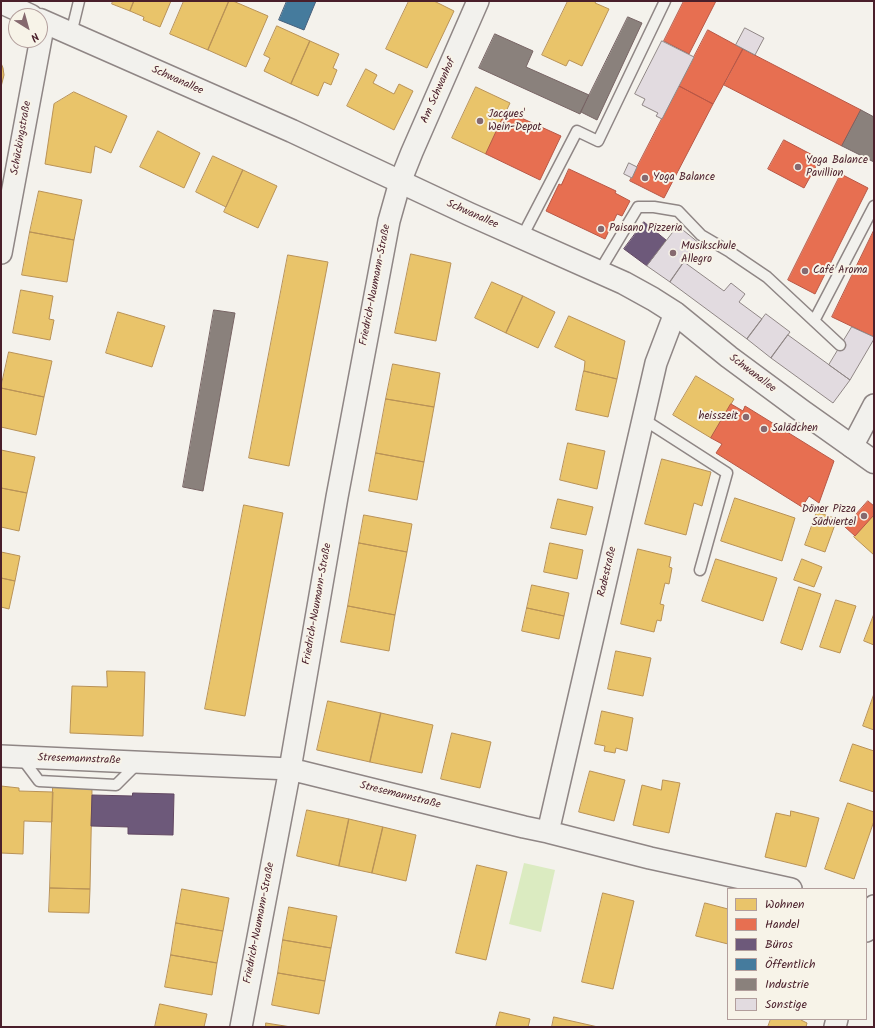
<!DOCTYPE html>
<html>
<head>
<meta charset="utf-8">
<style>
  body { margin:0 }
  #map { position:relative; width:875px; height:1028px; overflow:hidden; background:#f4f2ec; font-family:Kalam,sans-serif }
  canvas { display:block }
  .frame { position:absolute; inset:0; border:2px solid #4a1f2b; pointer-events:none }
  .legend { position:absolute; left:727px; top:888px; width:140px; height:132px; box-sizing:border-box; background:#f7f3e8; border:1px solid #b29e9c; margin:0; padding:5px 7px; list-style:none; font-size:12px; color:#4a1f2b }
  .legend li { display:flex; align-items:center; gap:8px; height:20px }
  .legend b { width:20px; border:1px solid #b29e9c }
  .north { position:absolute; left:8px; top:8px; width:40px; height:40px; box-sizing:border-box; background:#f7f3e8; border:1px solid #b29e9c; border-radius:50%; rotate:143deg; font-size:11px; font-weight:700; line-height:16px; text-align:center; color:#4a1f2b }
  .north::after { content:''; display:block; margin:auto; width:14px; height:18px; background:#86696f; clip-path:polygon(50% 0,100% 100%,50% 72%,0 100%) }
</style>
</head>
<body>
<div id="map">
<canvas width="875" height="1028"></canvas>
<div class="frame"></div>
<ul class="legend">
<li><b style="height:11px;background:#e9c46a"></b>Wohnen</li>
<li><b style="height:11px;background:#e76f51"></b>Handel</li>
<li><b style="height:11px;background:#6d597a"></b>Büros</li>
<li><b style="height:11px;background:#457b9d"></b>Öffentlich</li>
<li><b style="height:11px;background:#8a817c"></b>Industrie</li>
<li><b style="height:11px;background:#e2dbe0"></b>Sonstige</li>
</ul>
<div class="north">N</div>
</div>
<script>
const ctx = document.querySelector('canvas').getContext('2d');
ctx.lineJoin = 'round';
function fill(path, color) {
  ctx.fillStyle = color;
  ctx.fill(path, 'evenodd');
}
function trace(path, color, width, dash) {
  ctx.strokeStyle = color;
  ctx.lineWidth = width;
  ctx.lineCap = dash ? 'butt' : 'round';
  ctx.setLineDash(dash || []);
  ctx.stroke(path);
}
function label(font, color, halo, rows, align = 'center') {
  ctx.font = font + ' Kalam,sans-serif';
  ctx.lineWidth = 4;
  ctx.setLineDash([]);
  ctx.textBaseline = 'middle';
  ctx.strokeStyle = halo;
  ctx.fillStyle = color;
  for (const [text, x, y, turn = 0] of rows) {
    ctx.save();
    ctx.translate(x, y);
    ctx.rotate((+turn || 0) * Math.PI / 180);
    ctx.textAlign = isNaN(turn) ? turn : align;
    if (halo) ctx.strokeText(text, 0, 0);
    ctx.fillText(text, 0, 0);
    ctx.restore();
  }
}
fill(new Path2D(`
  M 524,863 L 555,870 L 541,932 L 509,924 Z`), '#dbebc1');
const homes = new Path2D(`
  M 113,1 L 134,1 L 130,11 L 112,4 Z
  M 134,1 L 171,1 L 160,27 L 143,20 L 144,17 L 130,11 Z
  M 184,1 L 229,1 L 208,50 L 170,34 Z
  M 229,1 L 233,1 L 268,16 L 246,67 L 208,50 Z
  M 409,1 L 434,1 L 454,11 L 427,68 L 386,49 Z
  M 568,1 L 596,1 L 595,3 L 609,9 L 582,66 L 569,60 L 566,66 L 542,55 Z
  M 277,26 L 310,41 L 291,84 L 264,71 L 270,58 L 264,55 Z
  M 310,41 L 339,54 L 333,68 L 337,70 L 331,85 L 324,82 L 318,96 L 291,84 Z
  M 1,63 L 3,68 L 4,75 L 1,87 Z
  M 366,69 L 377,75 L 373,83 L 394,94 L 399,84 L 413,91 L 394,130 L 347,106 Z
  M 476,87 L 510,103 L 486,154 L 452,138 Z
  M 74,92 L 127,116 L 111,153 L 95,146 L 91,173 L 45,164 L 54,104 Z
  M 158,131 L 200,153 L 184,188 L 140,167 Z
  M 213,156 L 243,170 L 226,207 L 196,192 Z
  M 243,170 L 277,186 L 258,228 L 224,212 Z
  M 39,191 L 82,200 L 74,240 L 30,232 Z
  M 30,232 L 74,240 L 67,282 L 22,275 Z
  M 411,254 L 451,263 L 436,341 L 395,333 Z
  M 288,255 L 328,262 L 289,466 L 249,458 Z
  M 492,282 L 523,296 L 506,333 L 475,318 Z
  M 21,290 L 53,296 L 49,319 L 54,320 L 50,340 L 13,333 Z
  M 523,296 L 555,312 L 538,348 L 506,333 Z
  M 118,312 L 165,326 L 152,367 L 106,353 Z
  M 569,316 L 625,341 L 617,379 L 584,371 L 585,361 L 555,347 Z
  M 9,352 L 52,361 L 44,397 L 1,388 Z
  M 393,364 L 440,373 L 434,407 L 386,399 Z
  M 584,371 L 617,379 L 608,417 L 576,410 Z
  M 696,376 L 734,399 L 711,438 L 673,415 Z
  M 1,388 L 44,397 L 36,435 L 1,427 Z
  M 386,399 L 434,407 L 424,462 L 376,453 Z
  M 568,443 L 605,451 L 597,489 L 560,480 Z
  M 1,450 L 35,457 L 27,493 L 1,488 Z
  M 376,453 L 424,462 L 417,500 L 369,491 Z
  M 662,459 L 711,472 L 702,506 L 694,503 L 686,535 L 645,524 Z
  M 1,488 L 27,493 L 19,531 L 1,527 Z
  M 735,498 L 795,518 L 782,561 L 721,541 Z
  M 558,499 L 593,507 L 586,535 L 551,528 Z
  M 244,505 L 283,513 L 245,716 L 205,709 Z
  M 817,512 L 837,519 L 825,552 L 805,545 Z
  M 364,515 L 412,524 L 407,552 L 359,543 Z
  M 874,515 L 874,555 L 854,537 Z
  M 359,543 L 407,552 L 395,615 L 348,606 Z
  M 550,543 L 583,550 L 577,579 L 544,572 Z
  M 638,549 L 671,557 L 669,567 L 672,568 L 669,584 L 665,583 L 660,604 L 664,605 L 661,621 L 657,620 L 654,632 L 621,624 Z
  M 1,552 L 20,556 L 15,581 L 1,578 Z
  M 716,559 L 777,578 L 763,621 L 702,601 Z
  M 802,559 L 822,567 L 814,587 L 794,580 Z
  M 1,578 L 15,581 L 9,609 L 1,607 Z
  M 532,585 L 569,593 L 564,616 L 527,608 Z
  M 799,587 L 821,594 L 802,650 L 781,643 Z
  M 836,600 L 856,606 L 840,653 L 820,647 Z
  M 348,606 L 395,615 L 389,651 L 341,642 Z
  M 527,608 L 564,616 L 559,639 L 522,631 Z
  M 874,614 L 874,645 L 864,641 Z
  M 616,651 L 651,658 L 643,696 L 608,689 Z
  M 107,671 L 145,672 L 143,736 L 70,733 L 72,686 L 107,687 Z
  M 874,694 L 874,730 L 863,726 Z
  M 328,701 L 381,713 L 370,762 L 317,750 Z
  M 602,711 L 633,718 L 627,751 L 616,748 L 615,753 L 604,751 L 605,746 L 595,744 Z
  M 381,713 L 433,725 L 422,773 L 370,762 Z
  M 452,733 L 491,742 L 480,788 L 441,779 Z
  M 853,744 L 874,751 L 874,792 L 840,781 Z
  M 590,771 L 625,780 L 614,821 L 579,812 Z
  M 663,780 L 680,783 L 669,833 L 633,825 L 642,785 L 661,790 Z
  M 1,786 L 19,788 L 19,791 L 53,792 L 52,822 L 24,821 L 23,854 L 1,853 Z
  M 53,787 L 92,789 L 90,889 L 50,888 Z
  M 848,803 L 874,812 L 874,821 L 854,879 L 825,869 Z
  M 307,810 L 349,819 L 339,866 L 297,856 Z
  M 791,811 L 819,818 L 806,867 L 765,857 L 776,813 L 790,816 Z
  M 349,819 L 383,827 L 372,873 L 339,866 Z
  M 383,827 L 416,835 L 406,881 L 372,873 Z
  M 477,865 L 507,872 L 486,960 L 456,953 Z
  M 50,888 L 90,889 L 89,913 L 49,912 Z
  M 182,889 L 229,898 L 223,931 L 176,923 Z
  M 603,893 L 634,901 L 613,989 L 582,982 Z
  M 705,903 L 728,909 L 728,944 L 696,936 Z
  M 289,907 L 337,916 L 331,948 L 283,940 Z
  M 176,923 L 223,931 L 217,963 L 171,955 Z
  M 283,940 L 331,948 L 325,981 L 278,973 Z
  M 171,955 L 217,963 L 212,995 L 165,987 Z
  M 278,973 L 325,981 L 319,1014 L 272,1005 Z
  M 160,1004 L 207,1014 L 204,1027 L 155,1027 Z
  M 500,1012 L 530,1019 L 528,1027 L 496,1027 Z
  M 554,1017 L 598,1027 L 552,1027 Z
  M 771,1019 L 801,1019 L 801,1020 L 807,1023 L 806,1027 L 768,1027 Z
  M 266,1023 L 291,1027 L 266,1027 Z`);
fill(homes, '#e9c46a');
trace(homes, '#b99257', 1);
const shops = new Path2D(`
  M 684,1 L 716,1 L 689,54 L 664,41 Z
  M 708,30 L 743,49 L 713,104 L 679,86 Z
  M 743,49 L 861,110 L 842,146 L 724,85 Z
  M 679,86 L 713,104 L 664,198 L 630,181 Z
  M 506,111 L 561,136 L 540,180 L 486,154 Z
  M 784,140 L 820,159 L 804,188 L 768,169 Z
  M 569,169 L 616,191 L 615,193 L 630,201 L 622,216 L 617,214 L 605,239 L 546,211 L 559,184 L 561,185 Z
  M 841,174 L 868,188 L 815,294 L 788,280 Z
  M 874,230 L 874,337 L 832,317 Z
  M 731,404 L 743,411 L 745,406 L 834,461 L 819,503 L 809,496 L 802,507 L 716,453 L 722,444 L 711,438 Z
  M 868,501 L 874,506 L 874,515 L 855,536 L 845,527 Z`);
fill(shops, '#e76f51');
trace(shops, '#b85746', 1);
const offices = new Path2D(`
  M 644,222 L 666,240 L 647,266 L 624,249 Z
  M 133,793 L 174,794 L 173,835 L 128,834 L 128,827 L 91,826 L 92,795 L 132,796 Z`);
fill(offices, '#6d597a');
trace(offices, '#624862', 1);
const public = new Path2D(`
  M 287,1 L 316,1 L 304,30 L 279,20 Z`);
fill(public, '#457b9d');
trace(public, '#465f7b', 1);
const industry = new Path2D(`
  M 628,17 L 642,23 L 597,120 L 581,112 Z
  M 495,34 L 533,51 L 526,67 L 589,95 L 580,114 L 479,68 Z
  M 861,110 L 874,117 L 874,162 L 842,146 Z
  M 214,310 L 235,313 L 203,491 L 183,487 Z`);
fill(industry, '#8a817c');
trace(industry, '#776464', 1);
const building = new Path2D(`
  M 745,28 L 764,38 L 755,55 L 736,45 Z
  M 662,41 L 694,57 L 662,119 L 656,116 L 658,113 L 642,105 L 645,99 L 635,94 Z
  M 629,163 L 637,167 L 632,178 L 624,174 Z
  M 678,226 L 699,243 L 697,243 L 670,282 L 647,266 Z
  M 684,262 L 724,291 L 731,283 L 745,294 L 739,302 L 762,319 L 747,339 L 670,282 Z
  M 766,314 L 790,332 L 771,358 L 747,339 Z
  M 852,327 L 874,337 L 874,339 L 850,380 L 829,365 Z
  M 788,335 L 850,380 L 833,403 L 771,358 Z`);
fill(building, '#e2dbe0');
trace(building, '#8f8685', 1);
const lane = new Path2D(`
  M 71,34 L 79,1
  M 522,237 L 577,131 L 598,141 L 665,1
  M 599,272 L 638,207 L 654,207 L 678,211 L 701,235 L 730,252 L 767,277 L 840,345
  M 814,321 L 874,206
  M 643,419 L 727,473 L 700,570
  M 21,757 L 39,781 L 116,785 L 138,763`);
const street = new Path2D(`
  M 1,253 L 44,22
  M 852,447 L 874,405
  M 1,756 L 290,769 L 524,827 L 548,832 L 650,858 L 791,889
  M 548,832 L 656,363 L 675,313
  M 866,931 L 874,906
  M 241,1027 L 290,769 L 337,497 L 389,221 L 400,182 L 412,152 L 478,1
  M 835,1027 L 837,1019`);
const secondary = new Path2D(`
  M 1,2 L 31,16
  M 40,20 L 292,131 L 469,214 L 624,283 L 653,299 L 675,313 L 729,357 L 802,411 L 874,462`);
trace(lane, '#8f8685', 13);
trace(street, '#8f8685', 24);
trace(secondary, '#8f8685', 25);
trace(lane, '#f2f1ed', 10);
trace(street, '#f2f1ed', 21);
trace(secondary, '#f2f1ed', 22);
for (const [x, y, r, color] of [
  [480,121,4,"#86696f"],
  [798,167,4,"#86696f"],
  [645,178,4,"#86696f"],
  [601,229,4,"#86696f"],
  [673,253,4,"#86696f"],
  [805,271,4,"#86696f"],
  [746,417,4,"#86696f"],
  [764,429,4,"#86696f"],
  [864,516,4,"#86696f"]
]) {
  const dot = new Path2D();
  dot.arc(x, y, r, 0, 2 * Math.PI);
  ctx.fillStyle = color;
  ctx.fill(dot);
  trace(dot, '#f7f3e8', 1.5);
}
label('11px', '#4a1f2b', '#f7f3e8', [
  ["Schwanallee",177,81,24],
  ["Am Schwanhof",439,91,-66],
  ["Schückingstraße",22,138,-80],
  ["Schwanallee",472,215,24],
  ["Friedrich-Naumann-Straße",376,285,-79],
  ["Schwanallee",752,374,37],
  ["Radestraße",608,572,-77],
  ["Friedrich-Naumann-Straße",318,604,-80],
  ["Stresemannstraße",79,760,2],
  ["Stresemannstraße",400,796,14],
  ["Friedrich-Naumann-Straße",260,923,-79]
]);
label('11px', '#4a1f2b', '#f7f3e8', [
  ["Jacques'",488,115],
  ["Wein-Depot",488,128],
  ["Yoga Balance",806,161],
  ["Pavillion",806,174],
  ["Yoga Balance",653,178],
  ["Paisano Pizzeria",609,229],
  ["Musikschule",681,247],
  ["Allegro",681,260],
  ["Café Aroma",813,271],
  ["heisszeit",738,417,"right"],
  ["Salädchen",772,429],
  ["Döner Pizza",856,510,"right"],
  ["Südviertel",856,523,"right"]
], 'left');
</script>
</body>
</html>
